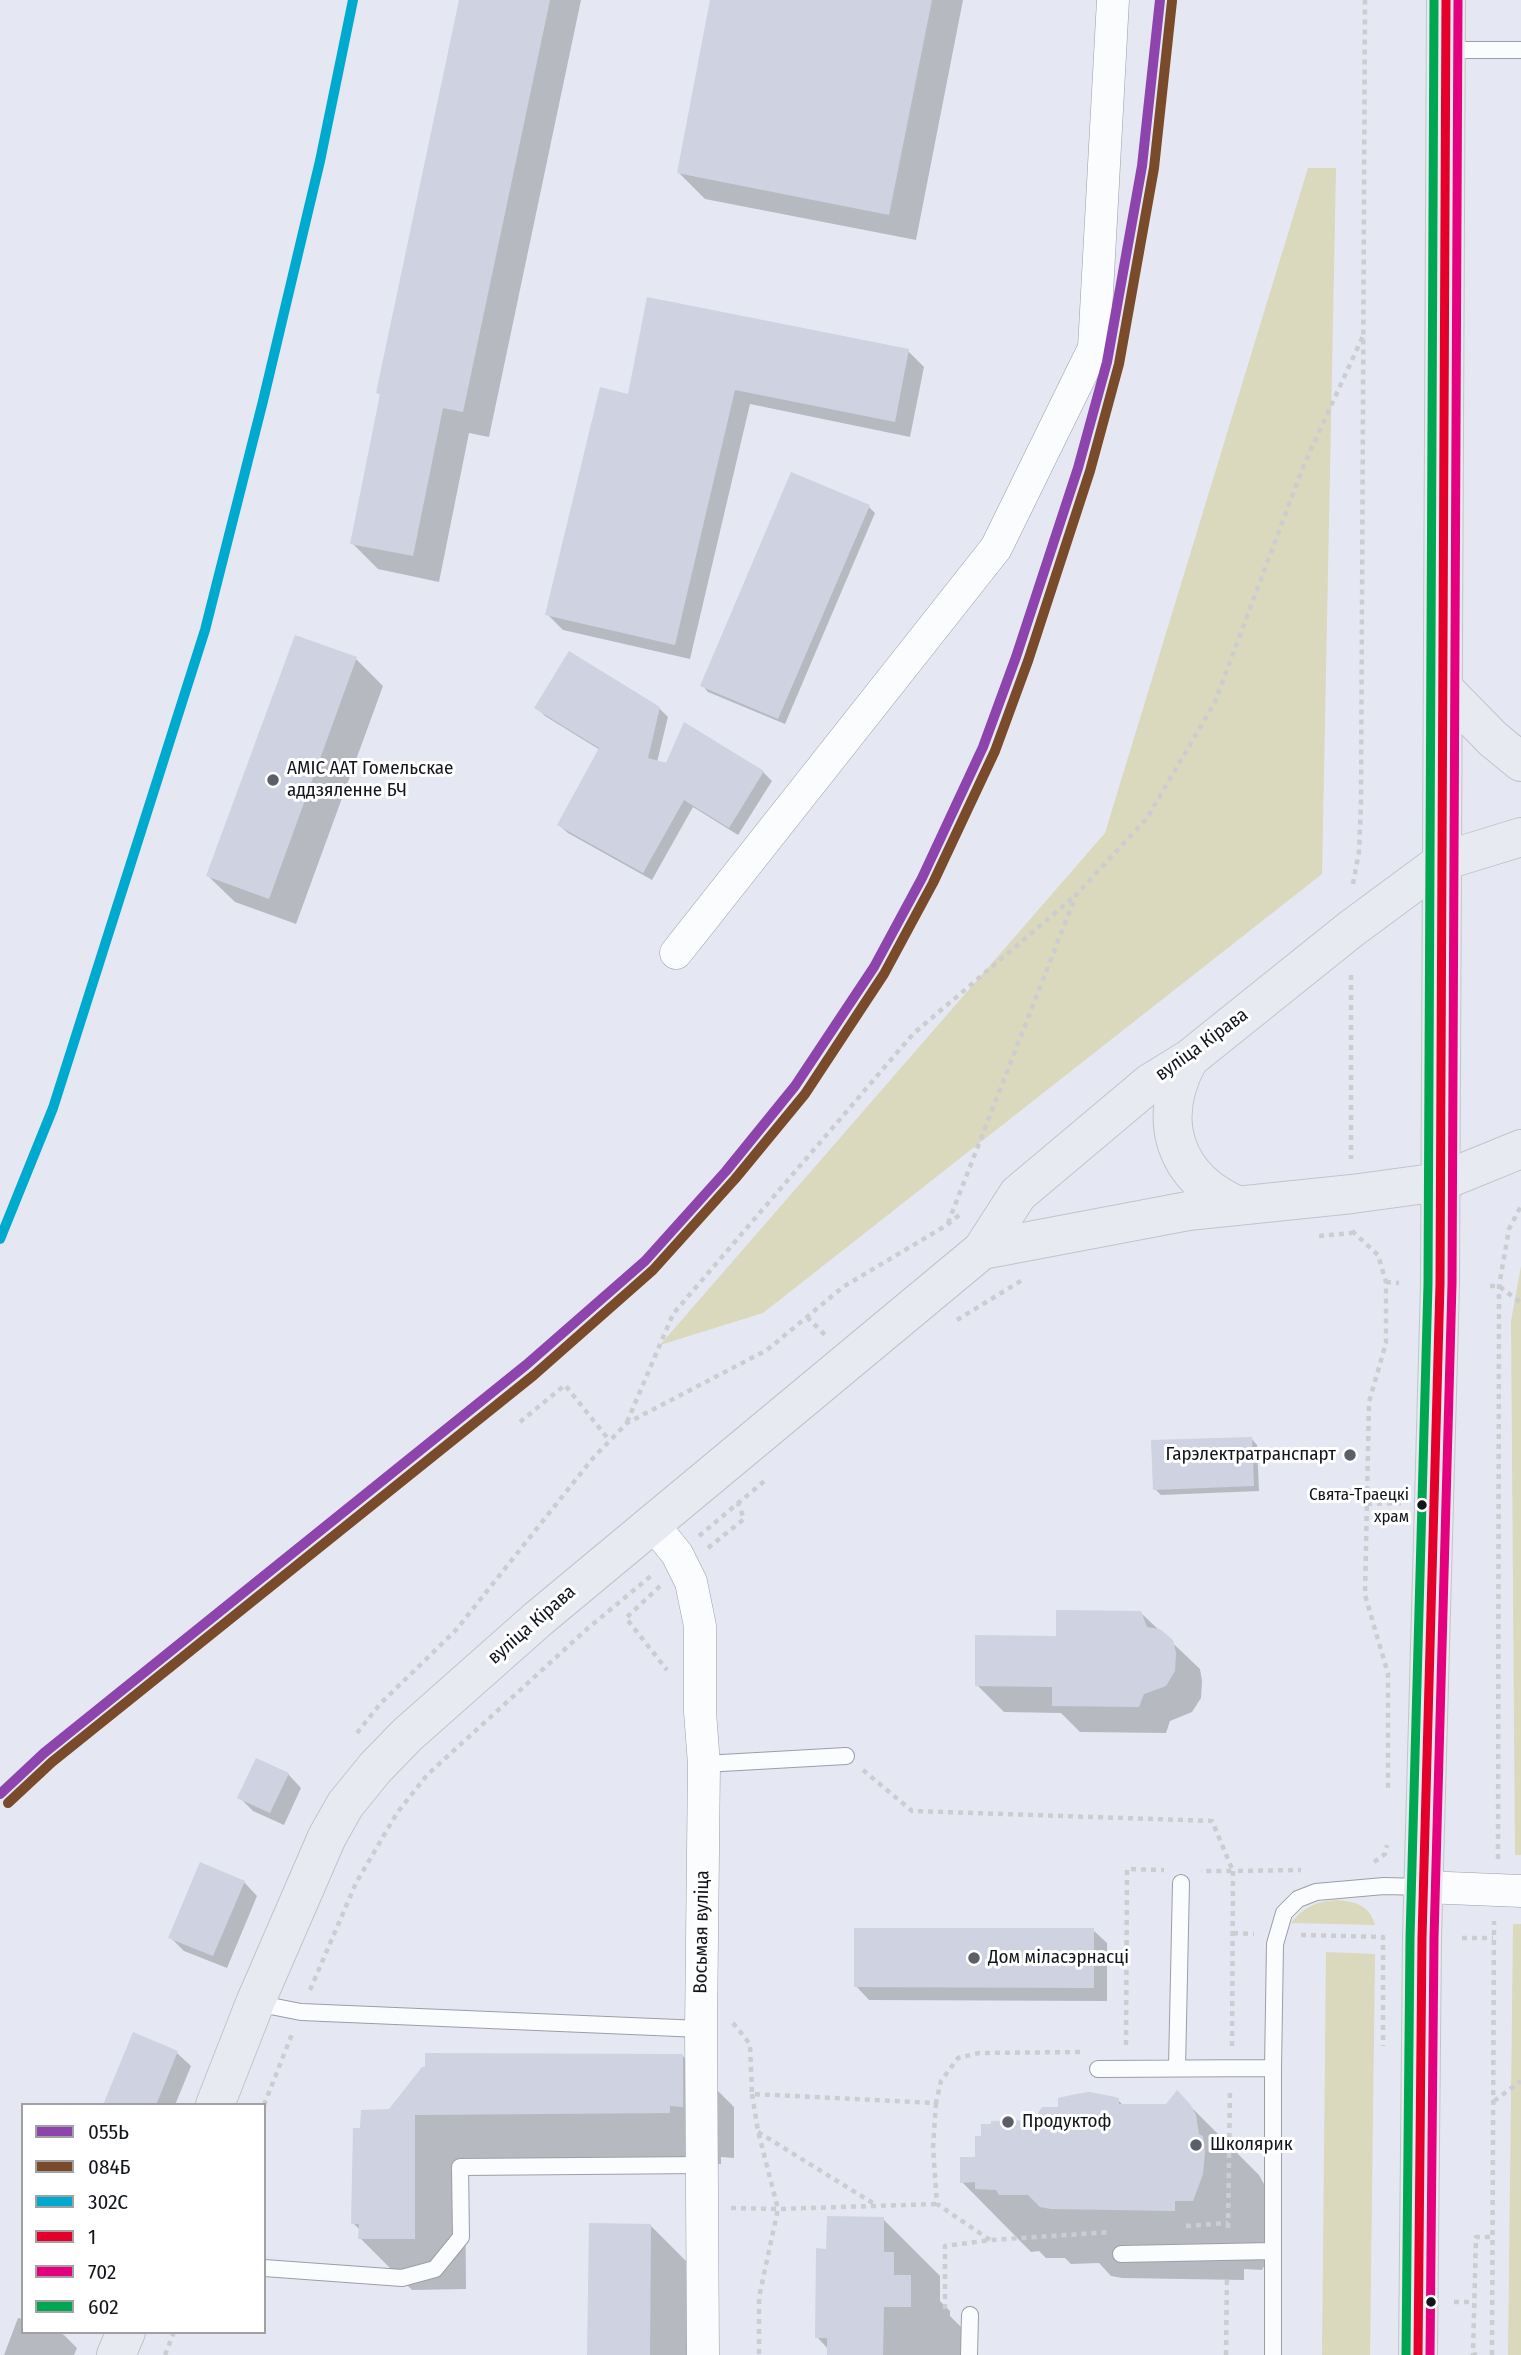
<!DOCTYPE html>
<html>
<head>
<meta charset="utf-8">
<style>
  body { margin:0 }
  #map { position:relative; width:1521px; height:2355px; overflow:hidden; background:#e5e8f2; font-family:"Fira Sans Condensed",sans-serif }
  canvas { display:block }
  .legend { position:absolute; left:21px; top:2103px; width:245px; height:231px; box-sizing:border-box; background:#fff; border:2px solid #a1a1a4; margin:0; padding:9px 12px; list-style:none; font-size:21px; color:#13151c }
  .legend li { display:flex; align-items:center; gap:14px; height:35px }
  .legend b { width:35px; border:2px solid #a1a1a4 }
</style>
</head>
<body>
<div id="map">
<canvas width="1521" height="2355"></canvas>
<ul class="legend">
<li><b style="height:9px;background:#8e44ad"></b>055Ь</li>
<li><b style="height:9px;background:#7a4b2a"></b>084Б</li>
<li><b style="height:9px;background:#00a9ce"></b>302С</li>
<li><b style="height:9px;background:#e4002b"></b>1</li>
<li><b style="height:9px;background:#e5007d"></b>702</li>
<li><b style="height:9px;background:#00a651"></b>602</li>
</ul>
</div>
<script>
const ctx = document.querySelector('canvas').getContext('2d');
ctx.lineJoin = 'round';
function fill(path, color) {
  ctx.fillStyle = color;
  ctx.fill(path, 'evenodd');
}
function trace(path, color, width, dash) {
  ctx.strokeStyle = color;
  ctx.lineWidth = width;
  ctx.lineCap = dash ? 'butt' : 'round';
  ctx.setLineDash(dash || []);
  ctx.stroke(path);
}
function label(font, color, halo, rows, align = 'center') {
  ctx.font = font + ' "Fira Sans Condensed",sans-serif';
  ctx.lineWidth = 6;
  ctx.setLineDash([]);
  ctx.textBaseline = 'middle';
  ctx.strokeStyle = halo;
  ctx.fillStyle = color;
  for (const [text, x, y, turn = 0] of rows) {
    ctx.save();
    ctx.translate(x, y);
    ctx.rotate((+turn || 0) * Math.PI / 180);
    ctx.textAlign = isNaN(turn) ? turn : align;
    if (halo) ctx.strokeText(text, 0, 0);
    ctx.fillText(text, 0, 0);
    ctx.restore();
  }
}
fill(new Path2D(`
  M 1308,168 L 1336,168 L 1322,874 L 763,1313 L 660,1345 L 1105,833 Z
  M 1521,1266 L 1521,1855 L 1515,1855 L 1511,1321 Z
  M 1335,1900 C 1354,1901 1370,1905 1375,1925 L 1291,1923 C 1304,1907 1315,1902 1335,1900 Z
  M 1513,1924 L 1521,1924 L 1521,2355 L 1508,2355 Z
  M 1326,1952 L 1375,1954 L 1370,2355 L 1322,2355 Z`), '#dad8bd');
fill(new Path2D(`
  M 461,0 L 581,0 L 489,437 L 469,433 L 439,582 L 378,569 L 352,543 L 382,396 L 378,393 Z
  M 712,0 L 963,0 L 916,240 L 705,199 L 678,172 Z
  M 908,351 L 924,367 L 910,437 L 750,404 L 690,659 L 563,630 L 547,614 L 629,396 Z
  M 869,507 L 875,513 L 785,724 L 708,692 L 702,685 Z
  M 356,659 L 383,686 L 296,924 L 235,902 L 208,876 Z
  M 536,707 L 659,708 L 668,717 L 657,762 L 763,772 L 772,781 L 738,835 L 693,807 L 652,880 L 568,833 L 559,825 L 600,750 L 545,716 Z
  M 1251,1438 L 1257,1445 L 1259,1491 L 1161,1495 L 1155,1489 Z
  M 1141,1613 L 1200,1669 L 1202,1681 L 1201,1698 L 1192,1712 L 1170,1721 L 1166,1733 L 1080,1732 L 1061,1713 L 1004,1712 L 977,1685 L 1058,1638 Z
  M 288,1774 L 301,1788 L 284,1825 L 253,1811 L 239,1797 Z
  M 244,1882 L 257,1896 L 227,1968 L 184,1951 L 170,1937 Z
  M 1093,1930 L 1107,1943 L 1107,2001 L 869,2000 L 856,1986 Z
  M 177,2053 L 191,2066 L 175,2105 L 105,2105 Z
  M 682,2055 L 734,2107 L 734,2158 L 721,2157 L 721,2164 L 465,2166 L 466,2289 L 412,2290 L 360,2238 L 360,2230 L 353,2223 L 362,2130 L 390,2111 Z
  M 1177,2093 L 1259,2175 L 1265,2186 L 1267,2204 L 1267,2261 L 1262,2270 L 1244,2269 L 1244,2280 L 1122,2278 L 1111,2276 L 1099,2263 L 1071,2264 L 1065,2258 L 1046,2258 L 1039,2251 L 1031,2252 L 962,2182 L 977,2159 L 1035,2122 L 1060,2109 L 1118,2100 L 1124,2106 L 1166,2105 Z
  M 883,2219 L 940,2276 L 940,2301 L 950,2311 L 950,2316 L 968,2334 L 968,2355 L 828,2355 L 828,2349 L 817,2337 L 828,2250 Z
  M 651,2226 L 702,2277 L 701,2355 L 589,2355 Z
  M 18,2318 L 23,2319 L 23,2332 L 57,2332 L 64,2335 L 77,2348 L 74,2355 L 4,2355 Z`), '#0003');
fill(new Path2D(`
  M 459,0 L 550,0 L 463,412 L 443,408 L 413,556 L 350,544 L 380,394 L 376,393 Z
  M 710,0 L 932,0 L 889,215 L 677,173 Z
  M 647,297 L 909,349 L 895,422 L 735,390 L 675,645 L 545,615 L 600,387 L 628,394 Z
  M 791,472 L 870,505 L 778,719 L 700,686 Z
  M 295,635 L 357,657 L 269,899 L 206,876 Z
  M 569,651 L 660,707 L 648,758 L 666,763 L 684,722 L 764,771 L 729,828 L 684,800 L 643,873 L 557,825 L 599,748 L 534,708 Z
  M 1252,1437 L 1254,1486 L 1153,1490 L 1151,1440 Z
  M 1056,1610 L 1141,1611 L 1147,1627 L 1160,1629 L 1173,1640 L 1176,1653 L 1175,1671 L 1166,1686 L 1144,1694 L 1139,1707 L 1052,1706 L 1052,1687 L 975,1686 L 975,1635 L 1056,1636 Z
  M 256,1758 L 289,1773 L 270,1813 L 237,1798 Z
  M 200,1862 L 245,1881 L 213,1956 L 168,1938 Z
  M 854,1928 L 1094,1928 L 1094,1988 L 854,1987 Z
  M 133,2032 L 178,2051 L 156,2105 L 103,2105 Z
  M 425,2053 L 683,2054 L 683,2107 L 670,2106 L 670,2113 L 415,2115 L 415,2239 L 358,2239 L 359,2224 L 351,2224 L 353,2128 L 360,2128 L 361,2110 L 389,2109 L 422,2067 L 425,2067 Z
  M 1177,2090 L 1190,2104 L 1196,2115 L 1199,2134 L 1203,2136 L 1205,2152 L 1203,2174 L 1193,2201 L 1175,2201 L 1175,2211 L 1051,2209 L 1040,2207 L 1028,2195 L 999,2195 L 996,2190 L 975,2189 L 975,2182 L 960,2183 L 960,2157 L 975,2157 L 975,2136 L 981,2136 L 981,2124 L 991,2124 L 991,2121 L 1034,2120 L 1042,2107 L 1058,2107 L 1058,2098 L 1076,2094 L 1089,2092 L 1106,2095 L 1119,2098 L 1119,2104 L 1166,2104 Z
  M 827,2216 L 884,2217 L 884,2252 L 894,2252 L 894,2275 L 911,2275 L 911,2307 L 884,2307 L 883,2355 L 827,2355 L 827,2338 L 815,2338 L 816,2248 L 826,2249 Z
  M 589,2223 L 651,2224 L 650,2355 L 587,2355 Z`), '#ced2e1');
const lane = new Path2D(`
  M 1446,50 L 1521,50
  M 704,1764 L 846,1756
  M 255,2003 L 301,2012 L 701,2029
  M 1177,2068 L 1181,1883
  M 1098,2069 L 1273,2068
  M 1121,2254 L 1273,2251
  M 264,2268 L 402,2278 L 435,2269 L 461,2237 L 460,2167 L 703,2165
  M 969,2355 L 970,2315
  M 1273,2355 L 1273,2068 L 1275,1944 L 1284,1913 L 1298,1899 L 1316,1892 L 1384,1886 L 1424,1887`);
const street = new Path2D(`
  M 676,953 L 996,548 L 1094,348 L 1113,0
  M 652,1523 L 677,1554 L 691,1582 L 700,1626 L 700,1712 L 704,1764 L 701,2029 L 703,2355
  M 1424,1887 L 1521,1891`);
const primary = new Path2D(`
  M 1443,688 L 1493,739 L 1521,762
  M 1189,1059 C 1155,1121 1175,1179 1239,1206
  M 982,1250 L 1188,1211 L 1352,1194 L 1440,1182 L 1521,1149
  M 215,2105 L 255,2003 L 327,1837 L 345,1805 L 375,1768 L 407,1735 L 538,1619 L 982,1250 L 1018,1194 L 1150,1083 L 1189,1059 L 1351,929 L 1443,861 L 1521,837
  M 116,2355 L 126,2332
  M 1418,2355 L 1422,1938 L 1440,1284 L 1446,0`);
trace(lane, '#9b9ea6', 18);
trace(street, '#9b9ea6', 33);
trace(primary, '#c2c4c8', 40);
trace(new Path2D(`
  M 1353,884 L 1359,852 L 1361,804 L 1365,0
  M 1351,975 L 1351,1159
  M 948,1223 L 1076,895 L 1147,818 L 1215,702 L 1303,467 L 1363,336
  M 1352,1231 L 1378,1255 L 1386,1282 L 1386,1343 L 1369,1402 L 1365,1595 L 1388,1674 L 1388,1791
  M 1319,1236 L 1352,1233
  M 1386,1282 L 1399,1283
  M 1490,1286 L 1499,1286 L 1521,1303
  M 807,1317 L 826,1336
  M 957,1320 L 1024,1279
  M 520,1422 L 565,1385 L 609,1440
  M 627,1422 L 673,1314 L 913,1034 L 1075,896
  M 1367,1504 L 1401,1503
  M 699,1536 L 768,1478
  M 708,1548 L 744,1519 L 738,1503
  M 660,1586 L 626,1618 L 667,1670
  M 357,1733 L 380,1704 L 456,1630 L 593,1458 L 627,1423 L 767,1350 L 843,1287 L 947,1225 L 963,1212
  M 863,1770 L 912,1811 L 1212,1821 L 1233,1871 L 1201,1871
  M 1498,1859 L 1499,1286 L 1509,1229 L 1521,1206
  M 1374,1862 L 1385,1854 L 1387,1845
  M 1233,1933 L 1254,1934
  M 1301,1935 L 1383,1937 L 1383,2046
  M 1462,1938 L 1493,1938
  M 310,1990 L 356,1883 L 397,1813 L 427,1775 L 587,1629 L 652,1575
  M 733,2023 L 750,2044 L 752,2094 L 936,2103 L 941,2081 L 958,2058 L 979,2053 L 1083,2052
  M 1126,2045 L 1127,1869 L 1164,1870
  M 1232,2046 L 1233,1871 L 1301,1870
  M 752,2094 L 758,2131 L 778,2209 L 759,2297 L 759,2355
  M 1494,2101 L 1521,2081
  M 936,2103 L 933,2148 L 937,2204 L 990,2240
  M 264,2105 L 292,2034
  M 758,2132 L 876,2205
  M 731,2208 L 778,2209 L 937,2204
  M 1186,2226 L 1228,2223
  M 1228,2228 L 1230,2090
  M 1454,2302 L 1474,2302
  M 945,2309 L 945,2246 L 991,2240 L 1111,2232
  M 165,2355 L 174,2332
  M 1226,2355 L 1227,2275
  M 1477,2355 L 1473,2354 L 1476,2237 L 1494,2237
  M 1492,2355 L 1494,1921`), '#cccdd0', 4.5, [5, 5]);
trace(lane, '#fbfcfd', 16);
trace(street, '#fbfcfd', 32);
trace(primary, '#e8eaf2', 38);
trace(new Path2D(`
  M 1418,2355 L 1422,1938 L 1440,1284 L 1446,0`), '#e4002b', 9);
trace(new Path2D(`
  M 1430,2355 L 1434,1938 L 1452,1284 L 1458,0`), '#e5007d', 9);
trace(new Path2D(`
  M 1406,2355 L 1410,1938 L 1428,1284 L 1434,0`), '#00a651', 9);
trace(new Path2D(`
  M 0,1794 L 44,1753 L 526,1365 L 645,1261 L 726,1171 L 795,1086 L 874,967 L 922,878 L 983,747 L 1016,657 L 1078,468 L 1107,362 L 1142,166 L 1160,0`), '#8e44ad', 10);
trace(new Path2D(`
  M 8,1803 L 52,1762 L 534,1375 L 653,1270 L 735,1179 L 805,1094 L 884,974 L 933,883 L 995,751 L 1028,661 L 1090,471 L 1119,364 L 1154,168 L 1172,1`), '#7a4b2a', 10);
trace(new Path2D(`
  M 0,1239 L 53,1108 L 205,630 L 263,401 L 320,161 L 353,0`), '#00a9ce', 10);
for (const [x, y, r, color] of [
  [273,780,7,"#5c5f67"],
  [1350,1455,7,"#5c5f67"],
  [1422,1505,6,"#13151c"],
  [974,1958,7,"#5c5f67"],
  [1008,2122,7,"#5c5f67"],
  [1196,2145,7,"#5c5f67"],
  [1431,2302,6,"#13151c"]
]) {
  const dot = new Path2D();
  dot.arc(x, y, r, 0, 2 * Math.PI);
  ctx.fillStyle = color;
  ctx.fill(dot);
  trace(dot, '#fff', 2.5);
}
label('17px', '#13151c', '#fff', [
  ["Свята-Траецкі",1409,1495],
  ["храм",1409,1517]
], 'right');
label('19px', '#13151c', '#fff', [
  ["АМІС ААТ Гомельскае",287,769],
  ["аддзяленне БЧ",287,791],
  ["Гарэлектратранспарт",1336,1455,"right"],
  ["Дом міласэрнасці",988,1958],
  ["Продуктоф",1022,2122],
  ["Школярик",1210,2145]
], 'left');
label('19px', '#13151c', '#fff', [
  ["вуліца Кірава",1202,1045,-36],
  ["вуліца Кірава",532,1625,-41],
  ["Восьмая вуліца",702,1932,-89]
]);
</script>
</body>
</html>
